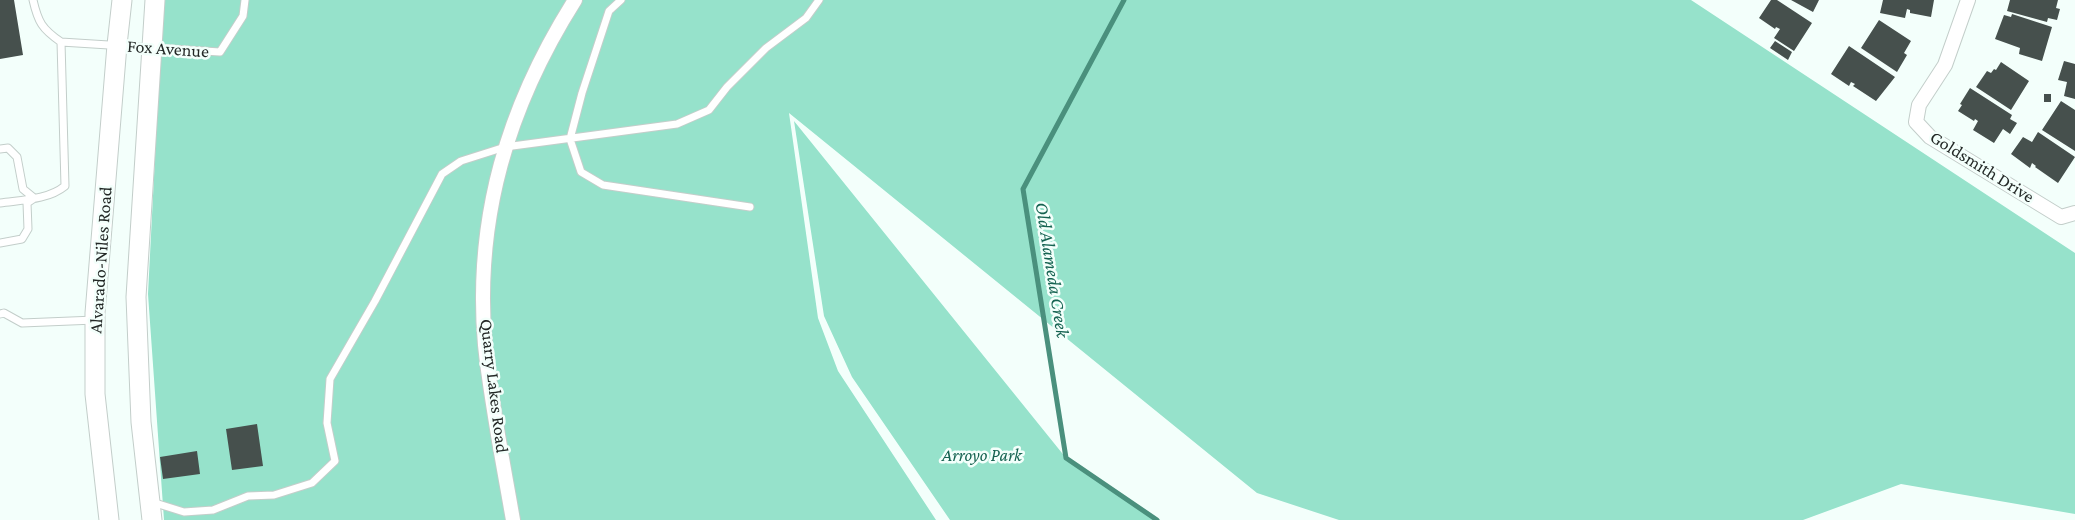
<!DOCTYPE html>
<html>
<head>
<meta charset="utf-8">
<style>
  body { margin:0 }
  canvas { display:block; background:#f3fffb }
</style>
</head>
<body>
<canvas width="2075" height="520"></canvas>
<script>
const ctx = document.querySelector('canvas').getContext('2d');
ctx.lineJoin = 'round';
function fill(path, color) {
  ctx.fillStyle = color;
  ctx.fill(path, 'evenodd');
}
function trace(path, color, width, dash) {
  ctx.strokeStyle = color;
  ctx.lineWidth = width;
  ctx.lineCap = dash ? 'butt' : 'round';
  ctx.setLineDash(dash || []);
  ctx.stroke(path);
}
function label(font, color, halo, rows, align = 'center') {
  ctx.font = font + ' "Crimson Pro",serif';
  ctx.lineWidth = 5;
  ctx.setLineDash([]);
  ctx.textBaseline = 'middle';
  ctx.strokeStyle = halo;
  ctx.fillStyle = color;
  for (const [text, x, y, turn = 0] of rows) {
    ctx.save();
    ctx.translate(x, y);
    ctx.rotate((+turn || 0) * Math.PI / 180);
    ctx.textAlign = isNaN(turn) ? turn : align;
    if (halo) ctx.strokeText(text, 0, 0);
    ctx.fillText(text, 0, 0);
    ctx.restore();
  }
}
fill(new Path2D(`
  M 163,0 L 1691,0 L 2075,253 L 2075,514 L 1901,484 L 1803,520 L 1339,520 L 1257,493 L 789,113 L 818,318 L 838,371 L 936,520 L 164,520 L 148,294 Z
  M 794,121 L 1066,458 L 1160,520 L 950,520 L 852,377 L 824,316 Z`), '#96e2cb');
trace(new Path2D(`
  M 1124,0 L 1023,189 L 1066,458 L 1157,520`), '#4a907d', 5);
fill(new Path2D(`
  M 0,0 L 14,0 L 23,55 L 0,59 Z
  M 1771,0 L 1777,0 L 1812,23 L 1794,51 L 1774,38 L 1780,29 L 1776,27 L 1775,29 L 1759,18 Z
  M 1791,0 L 1819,0 L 1813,12 Z
  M 1883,0 L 1934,0 L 1931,17 L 1910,13 L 1910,10 L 1907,9 L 1905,18 L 1880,13 Z
  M 2010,0 L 2058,0 L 2056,8 L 2060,9 L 2057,20 L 2048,18 L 2047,22 L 2007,11 Z
  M 2012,14 L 2052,27 L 2042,61 L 2019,54 L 2020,48 L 1995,39 L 2004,15 L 2011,17 Z
  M 1879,20 L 1911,41 L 1904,53 L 1907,55 L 1897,72 L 1861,48 Z
  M 1775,41 L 1792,52 L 1788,60 L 1770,48 Z
  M 1849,46 L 1895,77 L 1876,101 L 1853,86 L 1855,84 L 1851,82 L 1849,86 L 1831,74 Z
  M 2064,61 L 2075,64 L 2075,99 L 2064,96 L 2067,82 L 2058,80 Z
  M 2001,62 L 2029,81 L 2011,110 L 1976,87 L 1987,71 L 1991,73 L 1994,69 L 1996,70 Z
  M 1970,88 L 2012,115 L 2010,119 L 2017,123 L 2010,134 L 2003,129 L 1994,143 L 1973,130 L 1978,121 L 1975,119 L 1974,121 L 1958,111 L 1962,105 L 1960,104 Z
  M 2044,94 L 2051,94 L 2051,102 L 2044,102 Z
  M 2061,101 L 2075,110 L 2075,151 L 2042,130 Z
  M 2038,132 L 2075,157 L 2058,183 L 2035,167 L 2036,166 L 2032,163 L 2030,168 L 2011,154 L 2023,137 L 2032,142 Z
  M 257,424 L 263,466 L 232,470 L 226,429 Z
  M 197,451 L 200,474 L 163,479 L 160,457 Z`), '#46504d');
const service = new Path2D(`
  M 33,0 C 38,22 42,29 61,42
  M 621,0 L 609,11 L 582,93 L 570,139 L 581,172 L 603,185 L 750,207
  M 0,149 L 8,148 L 17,157 L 23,189 L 34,198
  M 0,203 C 21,200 48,200 65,186 L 61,42 L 220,52 L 243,16 L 245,0
  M 0,243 L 22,239 L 28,229 L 27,203 L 33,199
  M 0,314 L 4,313 L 22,323 L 95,320
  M 152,502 L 184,512 L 213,510 L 248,496 L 274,495 L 312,483 L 335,461 L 327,423 L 330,379 L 375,301 L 442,174 L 461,161 L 505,147 L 677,124 L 709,110 L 727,87 L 766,48 L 806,18 L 819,0`);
const minor = new Path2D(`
  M 1968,0 L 1945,65 L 1919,105 L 1916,122 L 1930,137 L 2061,217 L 2075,213
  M 513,520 C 503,462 491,403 485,345 C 474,218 508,106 575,0`);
const secondary = new Path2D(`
  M 109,520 L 95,394 L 95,313 L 117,45 L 122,0
  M 152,520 L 141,422 L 136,297 L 155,0`);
trace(service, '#c3ceca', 9);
trace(minor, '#c3ceca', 16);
trace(secondary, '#c3ceca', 21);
trace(service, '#fff', 7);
trace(minor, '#fff', 14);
trace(secondary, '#fff', 19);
label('18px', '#232826', '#f3fffb', [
  ["Fox Avenue",168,49,4],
  ["Goldsmith Drive",1982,167,32],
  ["Alvarado-Niles Road",101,260,-86],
  ["Quarry Lakes Road",494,386,83]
]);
label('italic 18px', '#156351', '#f3fffb', [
  ["Arroyo Park",982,455]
]);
label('italic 19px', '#156351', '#f3fffb', [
  ["Old Alameda Creek",1052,270,81]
]);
</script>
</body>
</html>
